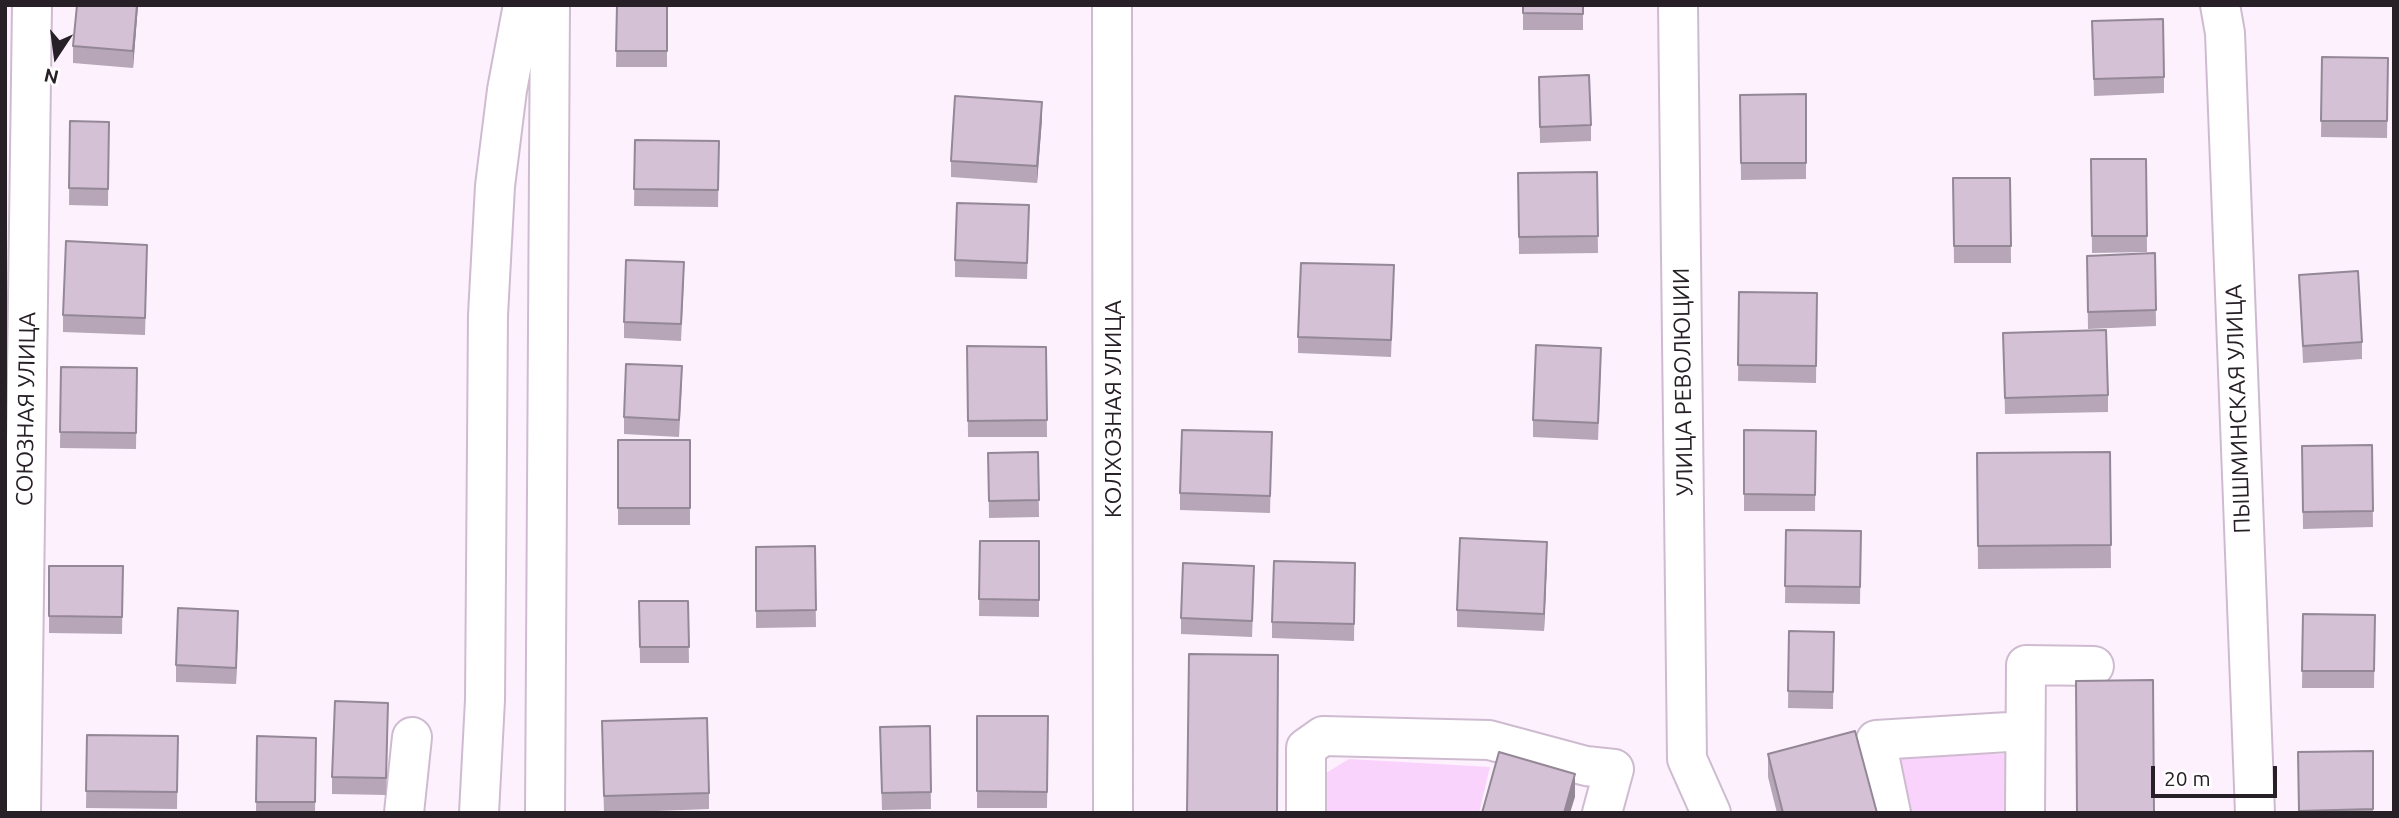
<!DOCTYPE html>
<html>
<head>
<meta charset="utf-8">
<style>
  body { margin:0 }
  #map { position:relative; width:2399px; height:818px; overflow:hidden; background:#fdf1fe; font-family:Ubuntu,sans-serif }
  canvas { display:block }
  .frame { position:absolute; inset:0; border:7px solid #272027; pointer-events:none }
  .north { position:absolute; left:21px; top:21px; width:70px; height:70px; -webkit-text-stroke:5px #fff; paint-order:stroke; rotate:193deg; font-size:19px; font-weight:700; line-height:28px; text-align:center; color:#272027 }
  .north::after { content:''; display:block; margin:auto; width:24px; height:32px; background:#272027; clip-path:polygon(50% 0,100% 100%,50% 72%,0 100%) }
  .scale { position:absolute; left:2151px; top:766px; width:126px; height:32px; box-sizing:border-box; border:4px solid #272027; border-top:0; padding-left:9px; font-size:21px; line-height:24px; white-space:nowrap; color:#272027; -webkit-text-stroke:5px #fff; paint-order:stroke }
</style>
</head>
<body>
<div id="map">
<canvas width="2399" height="818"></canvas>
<div class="frame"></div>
<div class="north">N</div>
<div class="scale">20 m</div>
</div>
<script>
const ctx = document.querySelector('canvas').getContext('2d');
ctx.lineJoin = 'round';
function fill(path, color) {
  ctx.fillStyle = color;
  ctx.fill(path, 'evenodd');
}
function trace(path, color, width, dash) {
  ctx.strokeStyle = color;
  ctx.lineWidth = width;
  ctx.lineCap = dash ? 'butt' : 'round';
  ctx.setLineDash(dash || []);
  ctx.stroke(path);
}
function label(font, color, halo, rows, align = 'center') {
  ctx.font = font + ' Ubuntu,sans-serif';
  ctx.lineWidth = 5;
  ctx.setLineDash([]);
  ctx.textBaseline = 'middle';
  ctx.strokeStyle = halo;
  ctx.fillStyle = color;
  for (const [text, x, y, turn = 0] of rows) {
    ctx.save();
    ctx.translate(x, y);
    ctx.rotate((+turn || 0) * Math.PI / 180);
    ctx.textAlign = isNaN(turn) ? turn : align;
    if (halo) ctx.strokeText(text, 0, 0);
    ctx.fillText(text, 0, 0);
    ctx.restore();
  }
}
fill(new Path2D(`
  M 2007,754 L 2006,813 L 1908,813 L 1900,755 Z
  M 1349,759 L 1490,767 L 1479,813 L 1320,813 L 1321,776 Z`), '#f9d3fc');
const minor = new Path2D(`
  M 1112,5 L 1113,813
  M 1678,5 L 1687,759 L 1711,813
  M 2220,5 L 2225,33 L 2255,813
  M 21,813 L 32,5
  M 404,813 L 412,737
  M 479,813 L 485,700 L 488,315 L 495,186 L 507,90 L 523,5
  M 545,813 L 550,5
  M 1306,813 L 1306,748 L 1323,736 L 1489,740 L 1586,766 L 1614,769 L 1602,813
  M 1891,813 L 1876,740 L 2025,731
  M 2025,813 L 2026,665 L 2094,666`);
trace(minor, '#cfbbd0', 42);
trace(minor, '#fff', 38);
fill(new Path2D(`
  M 138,5 L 133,68 L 73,63 L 73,46 Z
  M 617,5 L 667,5 L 667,67 L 616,67 Z
  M 1523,5 L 1583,5 L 1583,30 L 1523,30 Z
  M 2092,21 L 2164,77 L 2164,93 L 2094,96 Z
  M 2322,57 L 2388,58 L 2387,138 L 2321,137 Z
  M 1539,77 L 1591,125 L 1591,141 L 1540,143 Z
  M 1806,94 L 1806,179 L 1741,180 L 1740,95 Z
  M 1042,119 L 1037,183 L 951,177 L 951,161 Z
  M 70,121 L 109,122 L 108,206 L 69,205 Z
  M 635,140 L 719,141 L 718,207 L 634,206 Z
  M 2091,159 L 2146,159 L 2147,252 L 2092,253 Z
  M 1597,172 L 1598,253 L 1519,254 L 1518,173 Z
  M 1953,178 L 2010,178 L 2011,263 L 1954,263 Z
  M 1029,205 L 1027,279 L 955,277 L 955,260 Z
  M 2155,253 L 2156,326 L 2088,329 L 2087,256 Z
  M 147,261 L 145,335 L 63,332 L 63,315 Z
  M 2299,275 L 2362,342 L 2362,359 L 2303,363 Z
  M 684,279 L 681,341 L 624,338 L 624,322 Z
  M 1394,282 L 1391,357 L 1298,353 L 1298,337 Z
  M 1739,292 L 1817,293 L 1816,383 L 1738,381 Z
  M 2003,333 L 2108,395 L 2108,412 L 2005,414 Z
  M 967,346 L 1046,347 L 1047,437 L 968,437 Z
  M 1601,364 L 1598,440 L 1533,437 L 1533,420 Z
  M 61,367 L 137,368 L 136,449 L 60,448 Z
  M 682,383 L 679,437 L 624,434 L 624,417 Z
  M 1744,430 L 1816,431 L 1815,511 L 1744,511 Z
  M 1272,432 L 1270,513 L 1180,510 L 1180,493 Z
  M 618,440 L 690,440 L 690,525 L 618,525 Z
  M 2372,445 L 2373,527 L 2303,529 L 2302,446 Z
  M 1038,452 L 1039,517 L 989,518 L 988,453 Z
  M 2110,452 L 2111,568 L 1978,569 L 1977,453 Z
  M 1786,530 L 1861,531 L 1860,604 L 1785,603 Z
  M 980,541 L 1039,541 L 1039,617 L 979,616 Z
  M 815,546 L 816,627 L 756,628 L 756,547 Z
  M 1547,559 L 1544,631 L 1457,627 L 1457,610 Z
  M 1355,563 L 1354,641 L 1272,638 L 1272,622 Z
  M 49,566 L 123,566 L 122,634 L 49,633 Z
  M 1254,583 L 1252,637 L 1181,634 L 1181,618 Z
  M 639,601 L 688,601 L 689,663 L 640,663 Z
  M 2303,614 L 2375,615 L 2374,688 L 2302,688 Z
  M 238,627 L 236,684 L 176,682 L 176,665 Z
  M 1789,631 L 1834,632 L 1833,709 L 1788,708 Z
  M 977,716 L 1048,716 L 1047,808 L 977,808 Z
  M 388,720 L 386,795 L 332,794 L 332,777 Z
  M 930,726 L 931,809 L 882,810 L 880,743 Z
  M 87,735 L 178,736 L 177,809 L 86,808 Z
  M 257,736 L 316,738 L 315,813 L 256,813 Z
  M 602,738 L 709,793 L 709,809 L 604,813 Z
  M 2373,751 L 2373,813 L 2299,813 L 2298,752 Z
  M 1768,754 L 1877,813 L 1777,813 L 1768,777 Z`), '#b6a6b8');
fill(new Path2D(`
  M 137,5 L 138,5 L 133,68 L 133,51 Z
  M 1042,102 L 1042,119 L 1037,183 L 1037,166 Z
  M 1547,542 L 1547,559 L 1544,631 L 1544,614 Z
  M 238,611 L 238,627 L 236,684 L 236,668 Z
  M 1575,774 L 1575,797 L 1570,813 L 1564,813 Z`), '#948796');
const building = new Path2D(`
  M 77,5 L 137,5 L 133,51 L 73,46 Z
  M 617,5 L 667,5 L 667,51 L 616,51 Z
  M 1523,5 L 1583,5 L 1583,14 L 1523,13 Z
  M 2163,19 L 2164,77 L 2094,79 L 2092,21 Z
  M 2322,57 L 2388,58 L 2387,121 L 2321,121 Z
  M 1589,75 L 1591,125 L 1540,127 L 1539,77 Z
  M 1806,94 L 1806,163 L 1741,163 L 1740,95 Z
  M 955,96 L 1042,102 L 1037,166 L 951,161 Z
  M 70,121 L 109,122 L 108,189 L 69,188 Z
  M 635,140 L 719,141 L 718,190 L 634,189 Z
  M 2091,159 L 2146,159 L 2147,236 L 2092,236 Z
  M 1597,172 L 1598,236 L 1519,237 L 1518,173 Z
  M 1953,178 L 2010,178 L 2011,246 L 1954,246 Z
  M 957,203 L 1029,205 L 1027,263 L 955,260 Z
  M 66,241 L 147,245 L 145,318 L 63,315 Z
  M 2155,253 L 2156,310 L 2088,312 L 2087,256 Z
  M 626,260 L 684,262 L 681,324 L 624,322 Z
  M 1301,263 L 1394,265 L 1391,340 L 1298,337 Z
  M 2358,271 L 2362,342 L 2303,346 L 2299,275 Z
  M 1739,292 L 1817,293 L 1816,366 L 1738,365 Z
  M 2106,330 L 2108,395 L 2005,398 L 2003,333 Z
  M 1536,345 L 1601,348 L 1598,423 L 1533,420 Z
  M 967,346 L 1046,347 L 1047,420 L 968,421 Z
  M 626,364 L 682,366 L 679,420 L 624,417 Z
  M 61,367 L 137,368 L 136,433 L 60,432 Z
  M 1182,430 L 1272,432 L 1270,496 L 1180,493 Z
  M 1744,430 L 1816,431 L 1815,495 L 1744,494 Z
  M 618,440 L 690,440 L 690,508 L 618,508 Z
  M 2372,445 L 2373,511 L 2303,512 L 2302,446 Z
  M 1038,452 L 1039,500 L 989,501 L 988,453 Z
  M 2110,452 L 2111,545 L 1978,546 L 1977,453 Z
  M 1786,530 L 1861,531 L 1860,587 L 1785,586 Z
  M 1460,538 L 1547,542 L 1544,614 L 1457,610 Z
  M 980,541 L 1039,541 L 1039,600 L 979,599 Z
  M 815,546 L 816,610 L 756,611 L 756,547 Z
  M 1274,561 L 1355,563 L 1354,624 L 1272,622 Z
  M 1183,563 L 1254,566 L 1252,621 L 1181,618 Z
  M 49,566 L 123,566 L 122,617 L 49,616 Z
  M 639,601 L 688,601 L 689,647 L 640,647 Z
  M 178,608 L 238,611 L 236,668 L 176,665 Z
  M 2303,614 L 2375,615 L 2374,671 L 2302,671 Z
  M 1789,631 L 1834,632 L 1833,692 L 1788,691 Z
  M 1189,654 L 1278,655 L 1277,813 L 1187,813 Z
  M 2153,680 L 2154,813 L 2077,813 L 2076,681 Z
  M 335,701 L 388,703 L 386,778 L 332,777 Z
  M 977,716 L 1048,716 L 1047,792 L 977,791 Z
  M 707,718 L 709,793 L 604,796 L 602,721 Z
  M 930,726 L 931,792 L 882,793 L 880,727 Z
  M 1855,731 L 1877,813 L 1783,813 L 1768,754 Z
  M 87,735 L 178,736 L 177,792 L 86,791 Z
  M 257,736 L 316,738 L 315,802 L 256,802 Z
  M 2373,751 L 2373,809 L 2299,811 L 2298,752 Z
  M 1499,752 L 1575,774 L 1564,813 L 1482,813 Z`);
fill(building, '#d4c1d6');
trace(building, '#948796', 2);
label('23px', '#272027', '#fff', [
  ["УЛИЦА РЕВОЛЮЦИИ",1683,382,-91],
  ["СОЮЗНАЯ УЛИЦА",26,409,-89],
  ["КОЛХОЗНАЯ УЛИЦА",1113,409,-90],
  ["ПЫШМИНСКАЯ УЛИЦА",2238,409,-92]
]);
</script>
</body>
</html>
